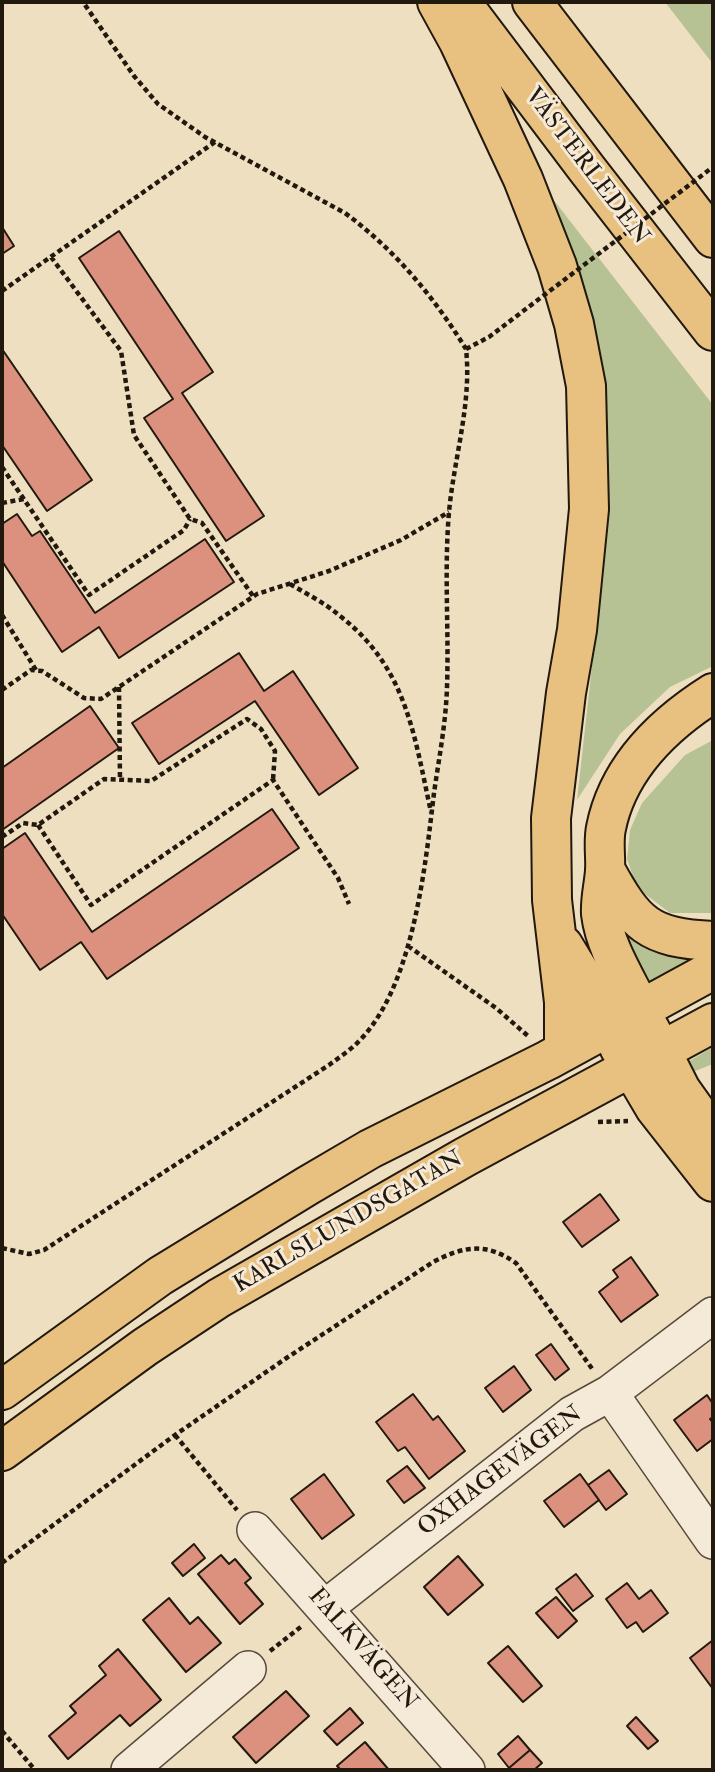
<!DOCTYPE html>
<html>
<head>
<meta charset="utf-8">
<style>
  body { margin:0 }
  #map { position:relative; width:715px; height:1772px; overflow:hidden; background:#efdfc1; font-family:"IM FELL Double Pica",serif }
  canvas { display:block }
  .frame { position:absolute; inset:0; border:4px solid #22190e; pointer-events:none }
</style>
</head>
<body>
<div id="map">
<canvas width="715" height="1772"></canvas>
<div class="frame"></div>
</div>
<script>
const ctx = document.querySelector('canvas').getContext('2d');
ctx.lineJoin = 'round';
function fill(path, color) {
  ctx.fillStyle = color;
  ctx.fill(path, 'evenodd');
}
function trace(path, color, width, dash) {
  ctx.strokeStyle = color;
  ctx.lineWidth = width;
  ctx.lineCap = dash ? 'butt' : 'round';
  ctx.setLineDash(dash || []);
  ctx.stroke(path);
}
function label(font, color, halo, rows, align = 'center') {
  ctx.font = font + ' "IM FELL Double Pica",serif';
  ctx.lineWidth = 6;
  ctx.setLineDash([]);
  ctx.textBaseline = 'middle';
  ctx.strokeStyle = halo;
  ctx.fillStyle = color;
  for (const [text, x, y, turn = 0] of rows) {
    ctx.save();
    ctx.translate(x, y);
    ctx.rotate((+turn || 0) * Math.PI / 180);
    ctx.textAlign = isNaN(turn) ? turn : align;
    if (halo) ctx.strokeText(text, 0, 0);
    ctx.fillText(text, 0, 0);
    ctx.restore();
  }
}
fill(new Path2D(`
  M 665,2 L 713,2 L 713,64 Z
  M 542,185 L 713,405 L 713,666 L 670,687 L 620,734 L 577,800 L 604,559 L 607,448 L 595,351 Z
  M 713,740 L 713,913 L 670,913 L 637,888 L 627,859 L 630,830 L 642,803 L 685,755 Z
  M 614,917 L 703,957 L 646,987 Z
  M 713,1047 L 713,1064 L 690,1073 L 684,1064 Z`), '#b6c294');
const building = new Path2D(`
  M 2,227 L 14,246 L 2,254 Z
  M 119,231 L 213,372 L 182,393 L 264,516 L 226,541 L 144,418 L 173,399 L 79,258 Z
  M 2,349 L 92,480 L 47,511 L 2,445 Z
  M 17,514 L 32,536 L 40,531 L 95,613 L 205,539 L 234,582 L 119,658 L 99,627 L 62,652 L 2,561 L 2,524 Z
  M 239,653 L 264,691 L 293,671 L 358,768 L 319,795 L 255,701 L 159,764 L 132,723 Z
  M 90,706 L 119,748 L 2,830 L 2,768 Z
  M 272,809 L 299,848 L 107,979 L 81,942 L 40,970 L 2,914 L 2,849 L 25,833 L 92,932 Z
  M 600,1194 L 619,1220 L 582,1247 L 563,1222 Z
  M 631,1257 L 658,1295 L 621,1322 L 599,1292 L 618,1277 L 613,1270 Z
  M 551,1344 L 569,1369 L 555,1380 L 536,1355 Z
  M 514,1366 L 531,1390 L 503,1412 L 485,1388 Z
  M 413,1394 L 433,1420 L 438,1416 L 465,1451 L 429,1479 L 405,1447 L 398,1451 L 376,1422 Z
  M 707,1395 L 713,1404 L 713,1417 L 710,1419 L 713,1423 L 713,1439 L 697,1451 L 674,1420 Z
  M 407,1466 L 425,1488 L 404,1503 L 387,1481 Z
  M 609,1470 L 627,1494 L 606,1510 L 588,1485 Z
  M 324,1474 L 354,1515 L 322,1539 L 291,1499 Z
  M 580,1474 L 599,1500 L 564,1527 L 544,1501 Z
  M 194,1544 L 205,1558 L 183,1576 L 172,1563 Z
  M 221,1555 L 229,1564 L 235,1559 L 251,1578 L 245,1583 L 263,1604 L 240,1624 L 198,1574 Z
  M 458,1556 L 483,1585 L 448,1615 L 424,1587 Z
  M 576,1574 L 593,1596 L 573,1611 L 556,1589 Z
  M 627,1583 L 639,1599 L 651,1590 L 668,1613 L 643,1632 L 636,1622 L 627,1628 L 606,1599 Z
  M 556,1597 L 577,1621 L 558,1638 L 536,1613 Z
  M 169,1598 L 190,1624 L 198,1617 L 221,1643 L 186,1672 L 143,1620 Z
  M 713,1640 L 713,1689 L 690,1658 Z
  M 508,1646 L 542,1686 L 523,1702 L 488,1663 Z
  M 118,1649 L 161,1700 L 130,1726 L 120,1715 L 68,1759 L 49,1736 L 76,1713 L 70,1706 L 106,1675 L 99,1666 Z
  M 286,1691 L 309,1716 L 256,1763 L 233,1737 Z
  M 350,1708 L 363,1723 L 337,1745 L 324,1731 Z
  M 636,1717 L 658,1741 L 648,1749 L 627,1726 Z
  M 518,1736 L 530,1750 L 509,1768 L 498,1754 Z
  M 365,1742 L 389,1770 L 341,1770 L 337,1766 Z
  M 530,1750 L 542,1763 L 534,1770 L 512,1770 L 509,1768 Z`);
fill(building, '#db917e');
trace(building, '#22190e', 2);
const minor = new Path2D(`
  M 610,1393 L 713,1541
  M 255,1530 L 467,1770
  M 325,1608 L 572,1414 L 610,1393 L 713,1315
  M 129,1770 L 248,1669`);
const major = new Path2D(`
  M 650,1029 L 681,1090 L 713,1135
  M 619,1047 L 655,1108 L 713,1182
  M 2,1390 L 160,1276 L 307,1186 L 370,1149 L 548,1060 L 713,970
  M 2,1451 L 145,1347 L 219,1298 L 465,1157 L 713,1023`);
const highway = new Path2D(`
  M 437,2 L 459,42 L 523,179 L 557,266 L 574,324 L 586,386 L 589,509 L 577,630 L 566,693 L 551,818 L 552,900 L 564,1002 L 564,1051
  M 461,2 L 587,169 L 713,331
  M 532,2 L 713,238
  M 605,869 C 635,924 648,938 713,941
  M 563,945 L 588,986 L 607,1027
  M 640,1008 C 626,979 605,947 601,914 C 600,900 604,885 605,871 C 606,857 603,842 606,828 C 618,768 664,724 713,693`);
trace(minor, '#554a3b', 38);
trace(major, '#22190e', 42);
trace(highway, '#22190e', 42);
trace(new Path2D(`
  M 51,257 L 121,351 L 134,435 L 190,519 L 202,523 L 253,596
  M 2,291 L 215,142
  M 2,467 L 89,595 L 184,530 L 190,519
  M 2,503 L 24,499
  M 290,584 C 307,594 325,603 340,616 C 407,668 414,735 431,812
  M 2,615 L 36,670
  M 119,687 L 120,780
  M 2,690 L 31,670 L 42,671 L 84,698 L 101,699 L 257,594 L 329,571 L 401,540 L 449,512
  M 38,825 L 91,905 L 273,780 L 338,878 L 349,904
  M 2,837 L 23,823 L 38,825 L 104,779 L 151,781 L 247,719 L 261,729 L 275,751 L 273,780
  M 408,946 L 496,1008 L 528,1036
  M 598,1122 L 628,1121
  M 2,1248 L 29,1254 L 44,1250 L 329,1065 C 337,1059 346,1053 354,1046 C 413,993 425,868 434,793 C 439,758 446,722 447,687 C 449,629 444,571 449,512 C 454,458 472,403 466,349 C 434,297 395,250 345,213 L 205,137 L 158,104 L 134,76 L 83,2
  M 175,1435 L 237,1510
  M 2,1563 L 175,1435 L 285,1359 L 433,1262 C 464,1246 486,1242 516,1263 L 593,1370
  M 270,1651 L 302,1626
  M 2,1731 L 35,1770`), '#22190e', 4.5, [5, 3.5]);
trace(minor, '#f5ead7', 35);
trace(major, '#e8c080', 38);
trace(highway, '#e8c080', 38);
trace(new Path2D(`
  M 466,349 L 489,337 L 713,167`), '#22190e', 4.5, [5, 3.5]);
label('24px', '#22190e', '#f5ead7', [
  ["VÄSTERLEDEN",586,167,53],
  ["KARLSLUNDSGATAN",349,1223,-30],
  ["OXHAGEVÄGEN",501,1472,-37],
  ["FALKVÄGEN",362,1650,49]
]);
</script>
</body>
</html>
